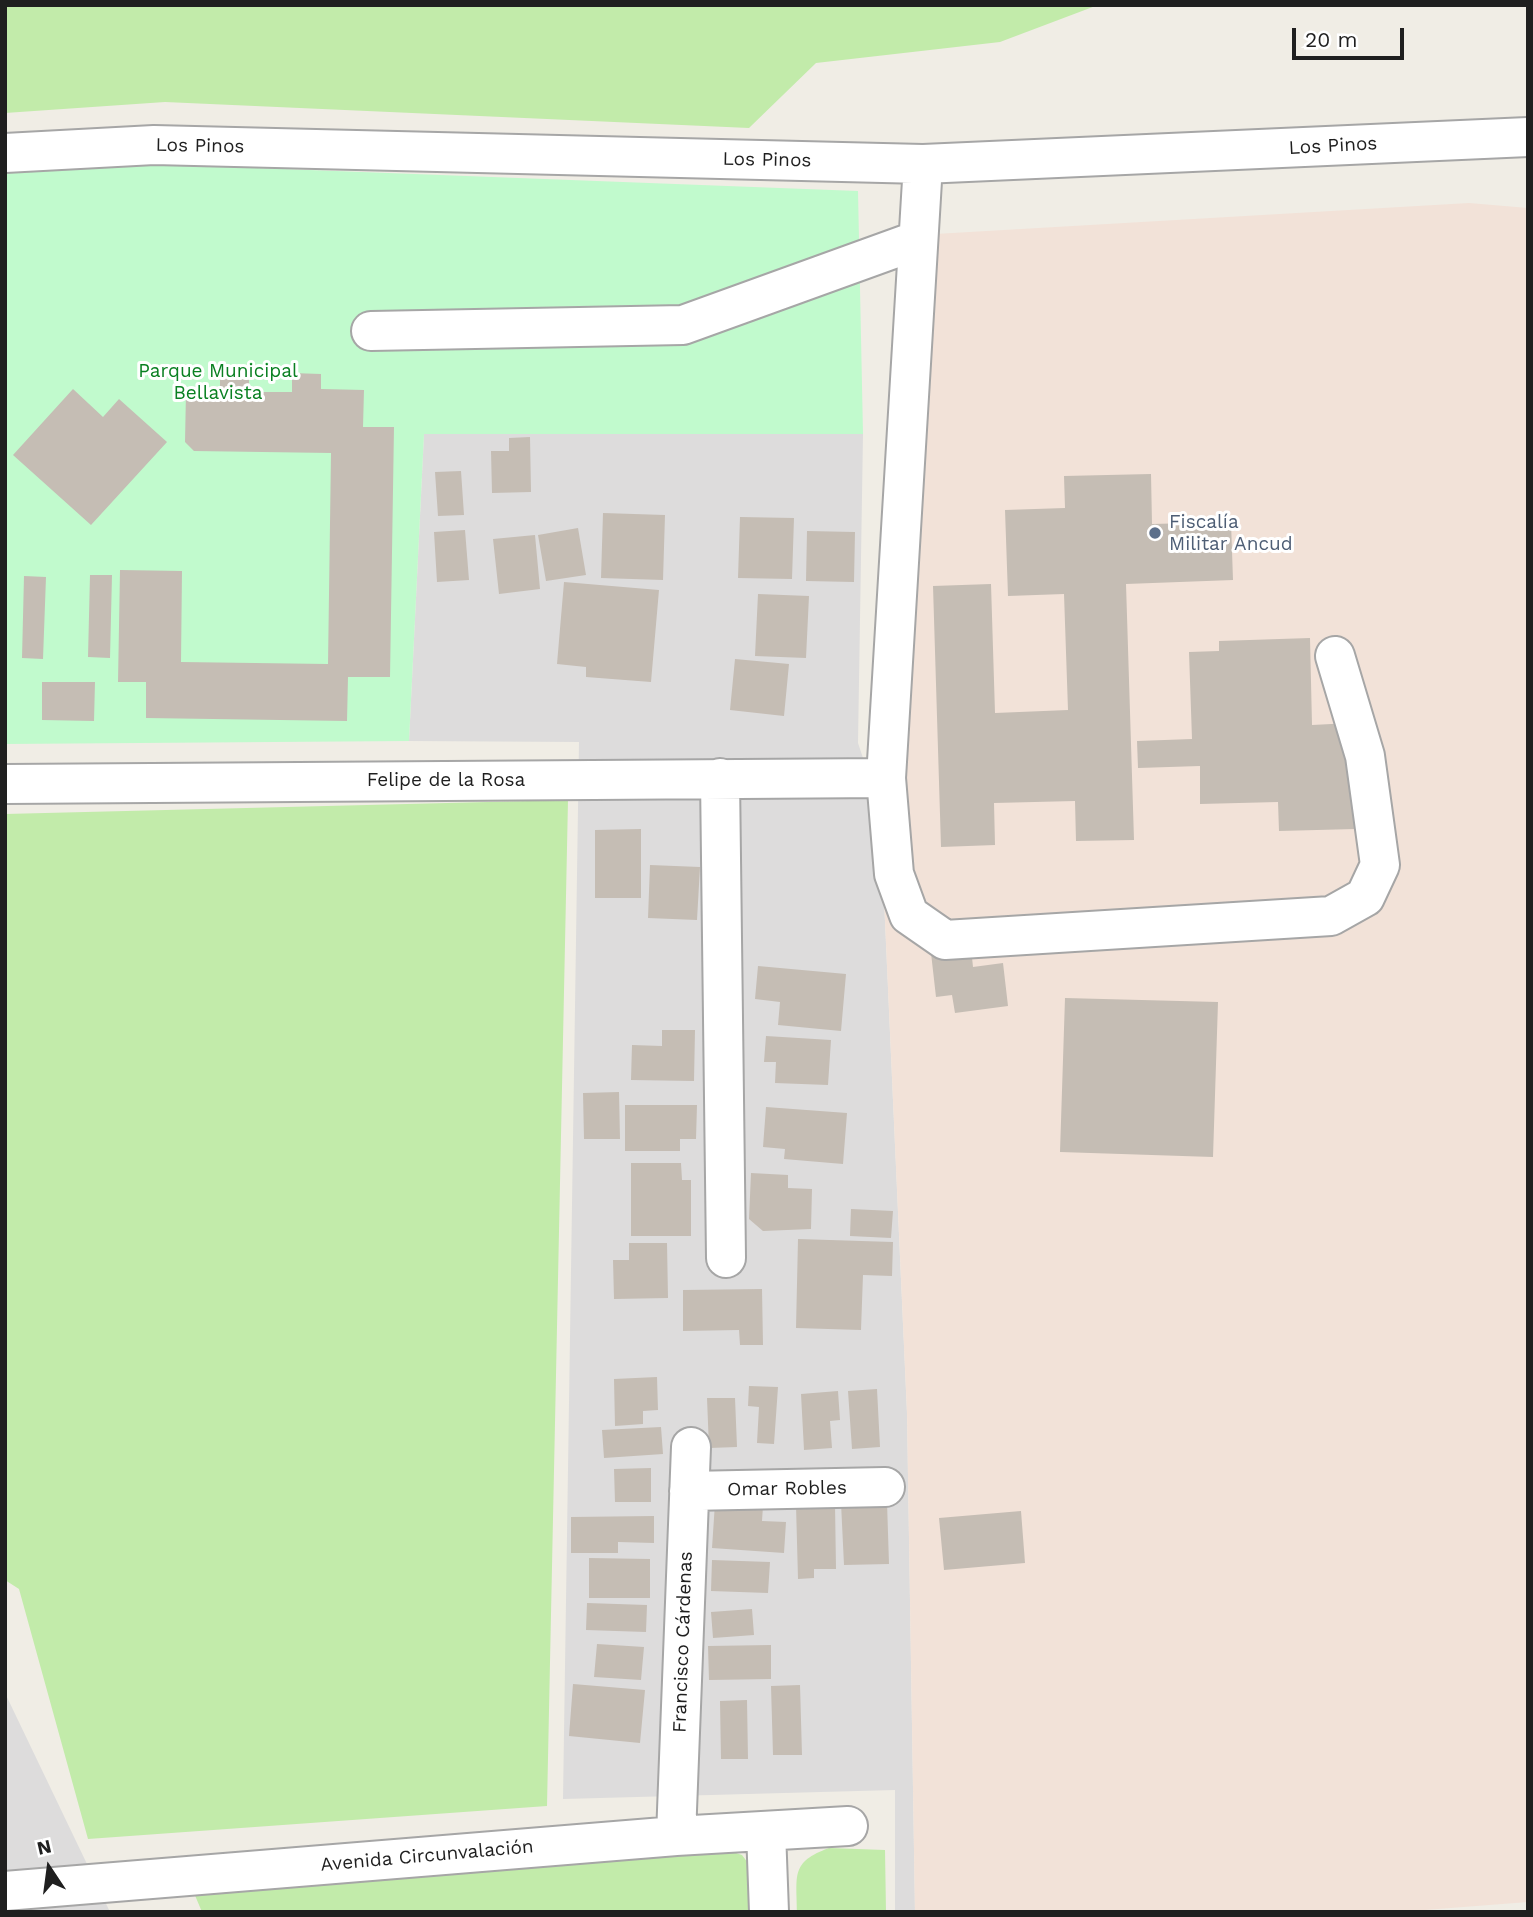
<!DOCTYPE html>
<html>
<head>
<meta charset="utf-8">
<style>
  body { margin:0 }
  #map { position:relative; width:1533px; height:1917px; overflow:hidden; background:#f0ede5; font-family:"Work Sans",sans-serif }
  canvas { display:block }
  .frame { position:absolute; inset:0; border:7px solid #1f1f1f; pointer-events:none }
  .north { position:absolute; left:14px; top:1833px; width:70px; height:70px; -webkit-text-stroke:5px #fff; paint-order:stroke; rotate:347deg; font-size:19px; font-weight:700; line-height:28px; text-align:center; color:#1f1f1f }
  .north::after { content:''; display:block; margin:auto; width:24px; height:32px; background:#1f1f1f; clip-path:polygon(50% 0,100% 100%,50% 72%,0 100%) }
  .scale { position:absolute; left:1292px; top:28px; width:112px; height:32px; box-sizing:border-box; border:4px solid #1f1f1f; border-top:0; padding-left:9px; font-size:21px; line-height:24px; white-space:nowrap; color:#1f1f1f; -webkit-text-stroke:5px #fff; paint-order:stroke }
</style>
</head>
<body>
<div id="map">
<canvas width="1533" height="1917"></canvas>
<div class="frame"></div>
<div class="north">N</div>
<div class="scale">20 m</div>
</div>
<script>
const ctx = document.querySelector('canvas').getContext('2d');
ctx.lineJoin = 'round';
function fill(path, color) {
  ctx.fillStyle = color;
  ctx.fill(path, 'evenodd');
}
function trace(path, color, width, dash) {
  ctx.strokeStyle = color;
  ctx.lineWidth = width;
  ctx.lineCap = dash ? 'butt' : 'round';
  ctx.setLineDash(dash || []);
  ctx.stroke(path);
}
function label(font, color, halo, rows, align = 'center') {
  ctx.font = font + ' "Work Sans",sans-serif';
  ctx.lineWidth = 6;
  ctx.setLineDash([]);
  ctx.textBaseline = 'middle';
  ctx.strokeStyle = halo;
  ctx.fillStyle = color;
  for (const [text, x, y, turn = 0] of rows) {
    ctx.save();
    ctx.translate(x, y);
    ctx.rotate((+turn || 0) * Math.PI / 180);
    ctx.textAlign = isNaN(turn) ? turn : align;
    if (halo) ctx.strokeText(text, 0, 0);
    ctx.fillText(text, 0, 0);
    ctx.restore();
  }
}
fill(new Path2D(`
  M 424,434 L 863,434 L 858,743 L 880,809 L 907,1413 L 915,1912 L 895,1912 L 895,1790 L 563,1799 L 579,742 L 409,741 Z
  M 5,1693 L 110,1912 L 5,1912 Z`), '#dddcdc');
fill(new Path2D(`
  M 1469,203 L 1528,208 L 1528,1902 L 1399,1912 L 915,1912 L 907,1413 L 880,809 L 935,234 Z`), '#f2e2d8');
fill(new Path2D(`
  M 5,5 L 1098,5 L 1000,42 L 816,63 L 749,128 L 165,102 L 5,113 Z
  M 568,800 L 547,1806 L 88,1839 L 19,1589 L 5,1580 L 5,814 Z
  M 829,1848 L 885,1850 L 886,1912 L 797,1912 C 797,1876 790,1862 829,1848 Z
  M 727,1850 L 742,1855 L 751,1867 L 752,1912 L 202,1912 L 194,1893 Z`), '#c2ebaa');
fill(new Path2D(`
  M 153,164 L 858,191 L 863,434 L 424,434 L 409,741 L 5,744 L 5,172 Z`), '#c1facd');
fill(new Path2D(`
  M 292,373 L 321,374 L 321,389 L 364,390 L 363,427 L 394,427 L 390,677 L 348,677 L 347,721 L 146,718 L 146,682 L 118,682 L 120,570 L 182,571 L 181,662 L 328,664 L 331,453 L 194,451 L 185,442 L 186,392 L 220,393 L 220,377 L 249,378 L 249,392 L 292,392 Z
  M 73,389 L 103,417 L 119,399 L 167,442 L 91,525 L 13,455 Z
  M 530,437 L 531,492 L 492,493 L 491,451 L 509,451 L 509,438 Z
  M 461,471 L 464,515 L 438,516 L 435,472 Z
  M 1151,474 L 1152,524 L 1231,522 L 1233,580 L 1126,584 L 1134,840 L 1076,841 L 1075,801 L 994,803 L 995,845 L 941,847 L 933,586 L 991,584 L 995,713 L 1068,710 L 1064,594 L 1008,596 L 1005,510 L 1065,508 L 1064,476 Z
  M 603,513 L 665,515 L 663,580 L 601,578 Z
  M 740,517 L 794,518 L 792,579 L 738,578 Z
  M 578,528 L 586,575 L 546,581 L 538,535 Z
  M 465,530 L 469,580 L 437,582 L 434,532 Z
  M 807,531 L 855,532 L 854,582 L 806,581 Z
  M 535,535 L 540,589 L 499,594 L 493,539 Z
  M 90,575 L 112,575 L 110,658 L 88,657 Z
  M 24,576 L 46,577 L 43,659 L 22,658 Z
  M 564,582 L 659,590 L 651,682 L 586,677 L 586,667 L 557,664 Z
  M 758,594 L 809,596 L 806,658 L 755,656 Z
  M 1310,638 L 1312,725 L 1351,723 L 1355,829 L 1279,831 L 1278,802 L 1200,804 L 1200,766 L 1138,768 L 1137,741 L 1192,739 L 1189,652 L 1219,651 L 1219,641 Z
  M 735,659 L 789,664 L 784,716 L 730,710 Z
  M 42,682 L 95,682 L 94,721 L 42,720 Z
  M 641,829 L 641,898 L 595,898 L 595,830 Z
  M 650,865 L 700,867 L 697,920 L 648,918 Z
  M 971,948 L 973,967 L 1003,963 L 1008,1006 L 955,1013 L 952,995 L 936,997 L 931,953 Z
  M 758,966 L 846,974 L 841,1031 L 778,1025 L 780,1002 L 755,999 Z
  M 1065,998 L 1218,1002 L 1213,1157 L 1060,1152 Z
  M 662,1030 L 695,1030 L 694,1081 L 631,1080 L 632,1045 L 662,1046 Z
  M 766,1036 L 831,1040 L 828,1085 L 775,1083 L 776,1062 L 764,1062 Z
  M 619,1092 L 620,1139 L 584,1139 L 583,1093 Z
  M 625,1105 L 697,1105 L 696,1139 L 680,1139 L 680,1151 L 625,1151 Z
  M 766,1107 L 847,1113 L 843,1164 L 784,1159 L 785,1149 L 763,1147 Z
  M 631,1163 L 681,1163 L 682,1180 L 691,1180 L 691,1236 L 631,1236 Z
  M 751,1173 L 788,1175 L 788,1188 L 812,1189 L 811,1229 L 763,1231 L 749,1219 Z
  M 851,1209 L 893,1211 L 891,1238 L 850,1236 Z
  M 798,1239 L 893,1242 L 892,1276 L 863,1275 L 861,1330 L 796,1328 Z
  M 629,1243 L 667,1243 L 668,1298 L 614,1299 L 613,1260 L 629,1260 Z
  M 762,1289 L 763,1345 L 740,1345 L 739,1330 L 683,1331 L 683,1290 Z
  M 657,1377 L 658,1410 L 643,1411 L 643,1424 L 615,1426 L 614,1379 Z
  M 749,1386 L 778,1387 L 774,1444 L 757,1443 L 759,1407 L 748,1406 Z
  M 877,1389 L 880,1447 L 852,1449 L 848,1391 Z
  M 838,1391 L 840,1420 L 830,1421 L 832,1448 L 804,1450 L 801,1394 Z
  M 707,1398 L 735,1398 L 737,1447 L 709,1448 Z
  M 661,1427 L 663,1454 L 604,1458 L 602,1430 Z
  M 651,1468 L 651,1502 L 615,1502 L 614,1469 Z
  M 887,1502 L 889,1564 L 844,1565 L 841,1503 Z
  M 715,1503 L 763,1506 L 762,1521 L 786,1522 L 784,1553 L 712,1548 Z
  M 835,1504 L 836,1569 L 814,1569 L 814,1578 L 798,1579 L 796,1505 Z
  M 1021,1511 L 1025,1563 L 944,1570 L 939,1518 Z
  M 654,1516 L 654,1543 L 618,1542 L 618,1553 L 571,1553 L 571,1517 Z
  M 589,1558 L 650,1559 L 650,1598 L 589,1598 Z
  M 712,1560 L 770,1562 L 768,1593 L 711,1591 Z
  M 587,1603 L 647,1605 L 646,1632 L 586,1630 Z
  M 752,1609 L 754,1635 L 713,1638 L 711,1612 Z
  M 597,1644 L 644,1647 L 641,1680 L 594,1677 Z
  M 771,1645 L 771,1679 L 709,1680 L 708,1646 Z
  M 573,1684 L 645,1690 L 640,1743 L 569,1736 Z
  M 800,1685 L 802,1755 L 773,1755 L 771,1686 Z
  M 747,1700 L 748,1759 L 721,1759 L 720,1701 Z`), '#c5bdb4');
const minor = new Path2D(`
  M 5,153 L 154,145 L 923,164 L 1528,137
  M 923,164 L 886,778 L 894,874 L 909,915 L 945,940 L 1331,916 L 1365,897 L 1380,865 L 1365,756 L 1335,656
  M 371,331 L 683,325 L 918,240
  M 720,778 L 726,1258
  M 5,784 L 886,778
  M 689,1491 L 885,1487
  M 766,1831 L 769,1912
  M 676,1836 L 691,1447
  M 5,1891 L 676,1836 L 848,1826`);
trace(minor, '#a6a6a6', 42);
trace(minor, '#fff', 38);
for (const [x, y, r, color] of [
  [1155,533,7,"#5c6f8a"]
]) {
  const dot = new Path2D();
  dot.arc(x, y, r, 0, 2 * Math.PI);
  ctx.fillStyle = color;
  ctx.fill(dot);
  trace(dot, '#fff', 2.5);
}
label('19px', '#1f1f1f', '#fff', [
  ["Los Pinos",200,146,1],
  ["Los Pinos",1333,146,-3],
  ["Los Pinos",767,160,1],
  ["Felipe de la Rosa",446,780],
  ["Omar Robles",787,1489,-1],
  ["Francisco Cárdenas",683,1642,-88],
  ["Avenida Circunvalación",427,1856,-5]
]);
label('19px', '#0a8022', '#fff', [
  ["Parque Municipal",218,371],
  ["Bellavista",218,393]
]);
label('19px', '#4e5e75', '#fff', [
  ["Fiscalía",1169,522],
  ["Militar Ancud",1169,544]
], 'left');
</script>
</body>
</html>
